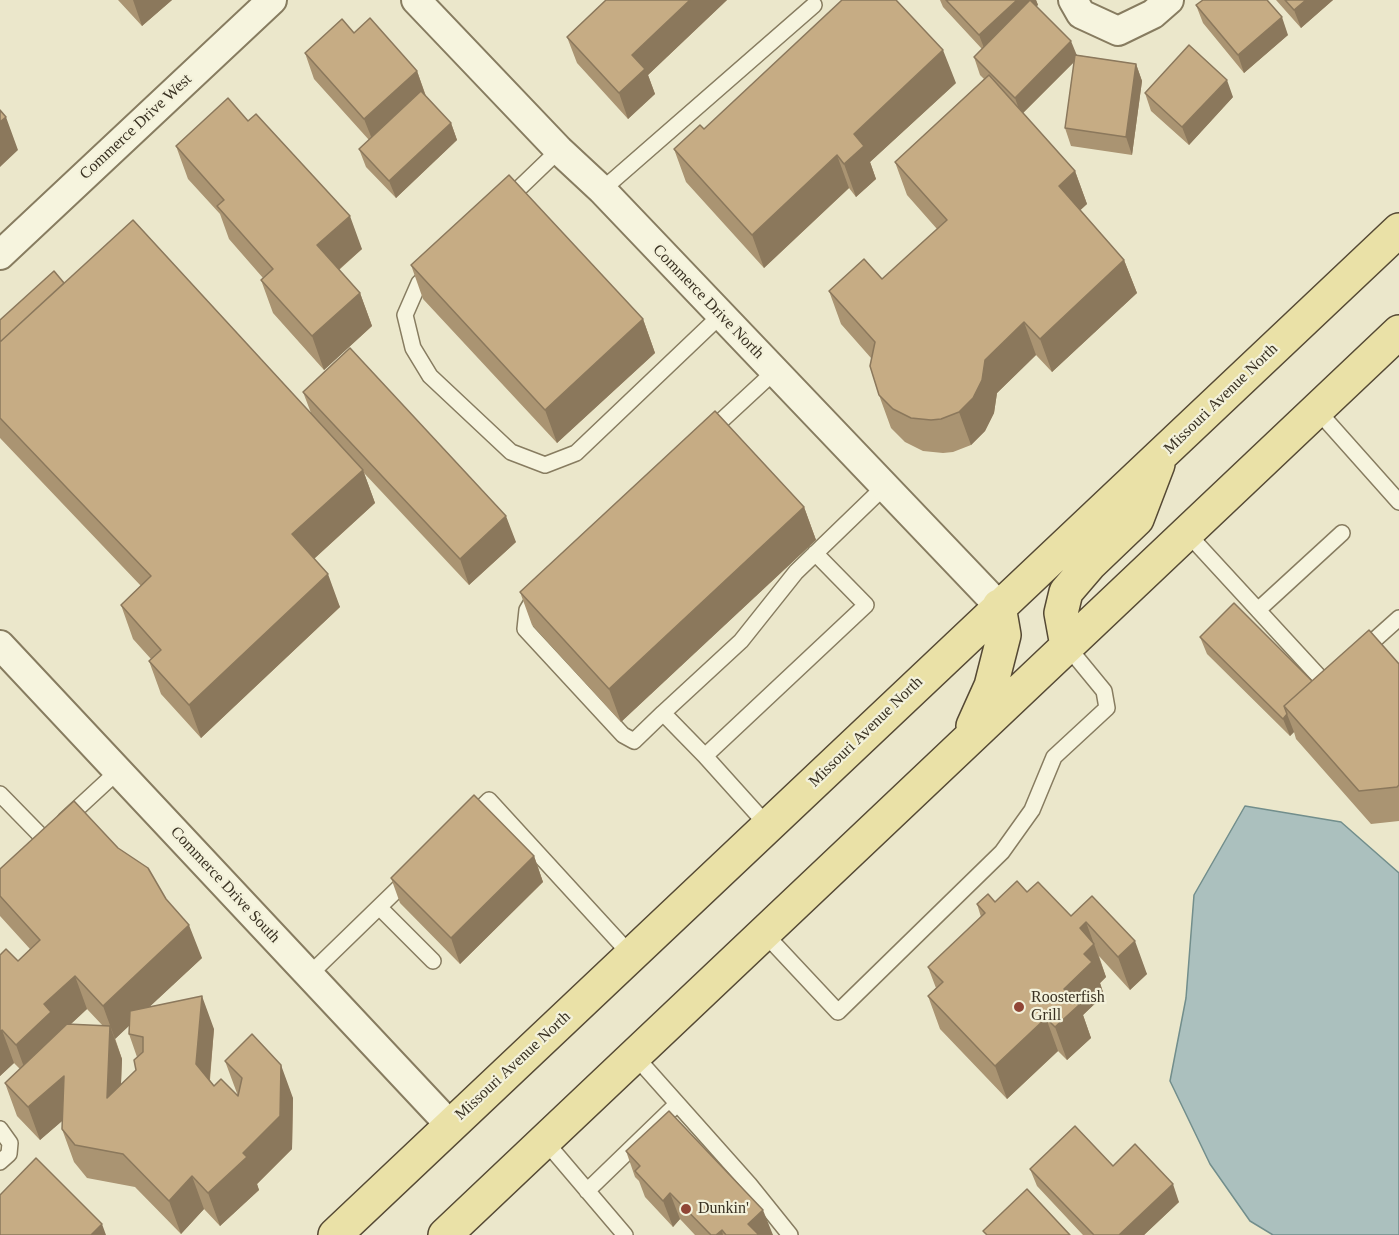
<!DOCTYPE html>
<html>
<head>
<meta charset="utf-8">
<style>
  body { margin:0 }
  canvas { display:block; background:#ebe7cb }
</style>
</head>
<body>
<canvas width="1399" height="1235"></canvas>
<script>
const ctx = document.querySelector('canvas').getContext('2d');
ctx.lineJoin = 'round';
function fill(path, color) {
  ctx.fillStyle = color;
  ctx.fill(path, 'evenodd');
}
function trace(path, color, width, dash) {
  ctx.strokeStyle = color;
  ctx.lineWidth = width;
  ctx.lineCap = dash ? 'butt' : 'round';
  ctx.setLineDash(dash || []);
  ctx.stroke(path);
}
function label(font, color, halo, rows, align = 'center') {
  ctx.font = font + ' Georgia,serif';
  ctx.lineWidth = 4.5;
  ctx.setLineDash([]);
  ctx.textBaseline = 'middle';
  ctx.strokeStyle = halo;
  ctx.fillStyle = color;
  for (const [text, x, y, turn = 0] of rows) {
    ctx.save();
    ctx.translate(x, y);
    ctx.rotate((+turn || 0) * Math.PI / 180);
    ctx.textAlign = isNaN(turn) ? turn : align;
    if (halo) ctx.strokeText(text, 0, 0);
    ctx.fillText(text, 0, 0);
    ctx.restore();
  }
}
const water = new Path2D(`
  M 1245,806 L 1341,822 L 1399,873 L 1399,1235 L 1273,1235 L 1250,1221 L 1210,1164 L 1170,1081 L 1186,998 L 1194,895 Z`);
fill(water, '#abc0be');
trace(water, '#728e8c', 1.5);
const lane = new Path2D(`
  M 602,190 L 814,5
  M 507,200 L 559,150
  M 430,272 L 419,283 L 405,315 L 413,348 L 430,376 L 511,452 L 545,465 L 576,453 L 721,315
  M 1317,410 L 1399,502
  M 708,433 L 774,372
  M 1187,533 L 1326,684 L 1332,678
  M 815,553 L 866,605 L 705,756 L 663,713 L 741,641 L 796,572 L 885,486
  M 536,595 L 527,610 L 525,629 L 623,735 L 634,741 L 663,713
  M 1258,610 L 1342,533
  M 1361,652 L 1399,618
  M 705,756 L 768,826
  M 0,794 L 45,840
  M 471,818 L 489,800 L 631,955
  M 65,820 L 118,771
  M 379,907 L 433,961
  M 764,933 L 838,1012 L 1002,852 L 1032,810 L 1054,757 L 1107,708 L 1104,691 L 1067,646
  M 309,975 L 410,877
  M 635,1056 L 749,1184 L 790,1235
  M 0,1129 L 10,1143 L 9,1154 L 0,1162
  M 545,1141 L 625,1235
  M 587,1191 L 677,1104`);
const street = new Path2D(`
  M 416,0 L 559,150 L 602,190 L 999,606
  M 1073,0 L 1081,14 L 1118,31 L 1153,14 L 1169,0
  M 0,255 L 272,0
  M 0,645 L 450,1125`);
const primary = new Path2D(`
  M 1067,646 L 1061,613 L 1066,592 L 1090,564 L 1137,519 L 1158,464
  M 973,726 L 991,686 L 1004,635 L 999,606
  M 335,1235 L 1399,230
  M 445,1235 L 1399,332`);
trace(lane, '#877c60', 18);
trace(street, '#877c60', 32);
trace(primary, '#554934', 36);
trace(lane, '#f6f4de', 15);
trace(street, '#f6f4de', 28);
trace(primary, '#eae1a7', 33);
fill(new Path2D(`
  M 118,0 L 172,0 L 142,26 Z
  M 606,0 L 727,0 L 648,75 L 655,94 L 628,119 L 577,63 L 567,37 Z
  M 940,0 L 1036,0 L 1038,5 L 1036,6 L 1077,55 L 1136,64 L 1142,81 L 1132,155 L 1071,146 L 1065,128 L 1074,62 L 1023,113 L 1075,171 L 1087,204 L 1080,210 L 1124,260 L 1137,293 L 1052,372 L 1036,355 L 997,393 L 994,413 L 985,431 L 971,445 L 953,452 L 943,453 L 923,451 L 905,442 L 891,428 L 879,395 L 871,358 L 841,324 L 829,291 L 882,279 L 937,229 L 907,195 L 895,162 L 984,79 L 980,75 L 974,57 L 982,49 L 943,7 Z
  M 1276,0 L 1333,0 L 1301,28 Z
  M 1196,5 L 1288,35 L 1244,73 L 1203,23 Z
  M 354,33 L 417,71 L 426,96 L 451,123 L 457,140 L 396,198 L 366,167 L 359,149 L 369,140 L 314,79 L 305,53 Z
  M 956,83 L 870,162 L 876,179 L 856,197 L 849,188 L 764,268 L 686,182 L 674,149 L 704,129 Z
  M 1145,93 L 1233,97 L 1189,145 L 1151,111 Z
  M 176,146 L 362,249 L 339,270 L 360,293 L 372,326 L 324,370 L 273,313 L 261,280 L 263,278 L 229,239 L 220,214 L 188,179 Z
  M 411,265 L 643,319 L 655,353 L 557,443 L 423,299 Z
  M 64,283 L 311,413 L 303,392 L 516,542 L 469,585 L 364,473 L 375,503 L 314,559 L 340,607 L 201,738 L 161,694 L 149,661 L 151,659 L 133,639 L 121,605 L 141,586 L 0,438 L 0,320 Z
  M 804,507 L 816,540 L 621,722 L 532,625 L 520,592 Z
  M 1200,637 L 1312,681 L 1399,664 L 1399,821 L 1371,824 L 1296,739 L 1294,732 L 1290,736 L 1207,654 Z
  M 534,856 L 543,882 L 460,964 L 400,903 L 391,878 Z
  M 0,869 L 202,958 L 149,1007 L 214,1029 L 210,1080 L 214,1086 L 238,1096 L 225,1061 L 293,1098 L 292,1149 L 257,1184 L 259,1190 L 220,1226 L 204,1209 L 181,1234 L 135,1187 L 87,1178 L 74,1162 L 62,1129 L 62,1121 L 40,1140 L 17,1116 L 5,1083 L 20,1069 L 14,1063 L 0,1076 L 0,955 L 18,961 L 30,949 L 0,916 ZM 87,1009 L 103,1026 L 71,1024 ZM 129,1025 L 129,1034 L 137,1057 L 136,1070 L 121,1084 L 122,1059 L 115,1038 L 115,1039 Z
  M 1027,892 L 1071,916 L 1092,896 L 1147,974 L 1130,990 L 1099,956 L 1106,977 L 1100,983 L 1104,995 L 1083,1015 L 1091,1038 L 1067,1060 L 1058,1051 L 1007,1099 L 940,1029 L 928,996 L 936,988 L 928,967 L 981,917 L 977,904 L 995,902 Z
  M 626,1151 L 773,1235 L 695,1235 L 680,1219 L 673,1227 L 645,1197 L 639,1181 L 635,1177 Z
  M 1113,1166 L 1179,1202 L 1144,1235 L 1083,1235 L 1037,1186 L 1030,1169 Z`), '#aa9472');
fill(new Path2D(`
  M 133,0 L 172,0 L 142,26 Z
  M 690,0 L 727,0 L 648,75 L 655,94 L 628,119 L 619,93 L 632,55 Z
  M 1017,0 L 1036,0 L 1038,5 L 986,53 L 979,35 Z
  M 1306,0 L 1333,0 L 1301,28 L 1294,10 Z
  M 1282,17 L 1288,35 L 1244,73 L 1238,55 Z
  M 1071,41 L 1078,58 L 1021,115 L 1015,98 Z
  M 943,50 L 956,83 L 870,162 L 876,179 L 856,197 L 844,164 L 854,134 Z
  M 1136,64 L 1142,81 L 1132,155 L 1126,137 Z
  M 417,71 L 426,97 L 374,144 L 364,119 Z
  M 1227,80 L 1233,97 L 1189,145 L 1182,127 Z
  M 6,117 L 18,150 L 0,167 L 0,122 Z
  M 451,123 L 457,140 L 396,198 L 389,181 Z
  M 837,155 L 849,188 L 764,268 L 752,235 Z
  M 1075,171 L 1087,204 L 1071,219 L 1059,186 Z
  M 350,216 L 362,249 L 329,278 L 317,245 Z
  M 1124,260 L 1137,293 L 1052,372 L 1040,339 Z
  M 360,293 L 372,326 L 324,370 L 312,336 Z
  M 643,319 L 655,353 L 557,443 L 545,410 Z
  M 1024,322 L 1036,355 L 997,393 L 994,413 L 985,431 L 971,445 L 959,412 L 985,360 Z
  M 363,470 L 375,503 L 305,567 L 292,534 Z
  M 804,507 L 816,540 L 621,722 L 609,689 Z
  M 506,516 L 516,542 L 469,585 L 460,559 Z
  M 328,574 L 340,607 L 201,738 L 189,705 Z
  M 1287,714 L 1294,732 L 1290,736 L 1283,719 Z
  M 534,856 L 543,882 L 460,964 L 451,938 Z
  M 1086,922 L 1106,977 L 1100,983 L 1104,995 L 1083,1015 L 1091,1038 L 1067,1060 L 1055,1027 L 1080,928 Z
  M 189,925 L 202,958 L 115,1039 L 103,1006 Z
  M 1135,941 L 1147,974 L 1130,990 L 1118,957 Z
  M 75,976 L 87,1009 L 60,1034 L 28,1078 L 16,1045 L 44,1004 Z
  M 202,996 L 214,1029 L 208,1097 L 196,1064 Z
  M 1046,1018 L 1058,1051 L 1007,1099 L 995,1066 Z
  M 110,1026 L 122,1059 L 119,1131 L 107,1098 Z
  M 2,1030 L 14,1063 L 0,1076 L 0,1032 Z
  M 281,1065 L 293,1098 L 292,1149 L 257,1184 L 259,1190 L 220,1226 L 208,1193 L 243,1153 Z
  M 64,1076 L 76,1109 L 40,1140 L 28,1107 Z
  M 192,1176 L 204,1209 L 181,1234 L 169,1201 Z
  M 1173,1184 L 1179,1202 L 1144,1235 L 1119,1235 Z
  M 670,1193 L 680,1219 L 673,1227 L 663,1201 Z
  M 763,1210 L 773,1235 L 752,1235 L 748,1224 Z
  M 102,1224 L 106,1235 L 91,1235 Z
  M 722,1230 L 723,1235 L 716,1235 Z`), '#8b785c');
const building = new Path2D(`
  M 606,0 L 690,0 L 632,55 L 645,69 L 619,93 L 567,37 Z
  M 842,0 L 896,0 L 943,50 L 854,134 L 864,146 L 844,164 L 837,155 L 752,235 L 674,149 L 700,125 L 704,129 Z
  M 946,0 L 1017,0 L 979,35 Z
  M 1030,0 L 1071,41 L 1015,98 L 974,57 Z
  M 1203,0 L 1267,0 L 1282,17 L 1238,55 L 1196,5 Z
  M 1285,0 L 1306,0 L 1294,10 Z
  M 370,18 L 417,71 L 364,119 L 305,53 L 342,19 L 354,33 Z
  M 1189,45 L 1227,80 L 1182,127 L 1145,93 Z
  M 1075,55 L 1136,64 L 1126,137 L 1065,128 Z
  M 989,75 L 1075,171 L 1059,186 L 1124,260 L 1040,339 L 1024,322 L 985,360 L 982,380 L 973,398 L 959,412 L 941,419 L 931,420 L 911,418 L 893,409 L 879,395 L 870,366 L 875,342 L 829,291 L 864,259 L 882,279 L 947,220 L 895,162 Z
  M 421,91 L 451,123 L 389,181 L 359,149 Z
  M 228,98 L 248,121 L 256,114 L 350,216 L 317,245 L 360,293 L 312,336 L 261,280 L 273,269 L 217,206 L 224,200 L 176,146 Z
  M 0,110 L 6,117 L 0,122 Z
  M 509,175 L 643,319 L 545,410 L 411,265 Z
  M 133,220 L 363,470 L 292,534 L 328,574 L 189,705 L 149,661 L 161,650 L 121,605 L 151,576 L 0,418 L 0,342 Z
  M 54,271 L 64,283 L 0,342 L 0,320 Z
  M 350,348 L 506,516 L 460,559 L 303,392 Z
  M 715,411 L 804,507 L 609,689 L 520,592 Z
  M 1234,603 L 1312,681 L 1284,706 L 1287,714 L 1283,719 L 1200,637 Z
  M 1369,630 L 1399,664 L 1399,785 L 1397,787 L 1359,791 L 1284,706 Z
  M 474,795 L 534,856 L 451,938 L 391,878 Z
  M 74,801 L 118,848 L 148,868 L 166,899 L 189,925 L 103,1006 L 75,976 L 44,1004 L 51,1012 L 16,1045 L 2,1030 L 0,1032 L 0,955 L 6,949 L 18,961 L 40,940 L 0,896 L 0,869 Z
  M 1017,881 L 1027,892 L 1038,882 L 1071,916 L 1092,896 L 1135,941 L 1118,957 L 1086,922 L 1080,928 L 1094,944 L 1084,954 L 1092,962 L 1064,989 L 1079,1005 L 1055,1027 L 1046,1018 L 995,1066 L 928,996 L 943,982 L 928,967 L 985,913 L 977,904 L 988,894 L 995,902 Z
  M 202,996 L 196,1064 L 214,1086 L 221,1079 L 238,1096 L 242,1078 L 225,1061 L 252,1034 L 281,1065 L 280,1116 L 243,1153 L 247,1157 L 208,1193 L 192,1176 L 169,1201 L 123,1154 L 75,1145 L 62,1129 L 64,1076 L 28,1107 L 5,1083 L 67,1024 L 110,1026 L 107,1098 L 136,1070 L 134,1060 L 143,1052 L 143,1037 L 129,1034 L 130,1011 Z
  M 669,1111 L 763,1210 L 748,1224 L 759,1235 L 726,1235 L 722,1230 L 716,1235 L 711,1235 L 670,1193 L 663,1201 L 635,1171 L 640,1166 L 626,1151 Z
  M 1075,1126 L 1113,1166 L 1135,1144 L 1173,1184 L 1119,1235 L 1094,1235 L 1030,1169 Z
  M 36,1158 L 102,1224 L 91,1235 L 0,1235 L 0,1195 Z
  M 1027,1189 L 1070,1235 L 987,1235 L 983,1231 Z`);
fill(building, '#c6ac84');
trace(building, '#8b785c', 1.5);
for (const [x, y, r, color] of [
  [1019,1007,6,"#904636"],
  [686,1209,6,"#904636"]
]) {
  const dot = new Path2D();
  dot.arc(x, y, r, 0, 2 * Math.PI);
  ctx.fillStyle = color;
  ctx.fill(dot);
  trace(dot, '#f3f1da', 2);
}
label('16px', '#393122', '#f3f1da', [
  ["Commerce Drive West",136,127,-43],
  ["Commerce Drive North",708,302,46],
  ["Missouri Avenue North",1221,399,-44],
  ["Missouri Avenue North",866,732,-44],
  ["Commerce Drive South",225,885,47],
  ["Missouri Avenue North",513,1066,-43]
]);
label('16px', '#393122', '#f3f1da', [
  ["Roosterfish",1031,998],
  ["Grill",1031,1016],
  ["Dunkin'",698,1209]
], 'left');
</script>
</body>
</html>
